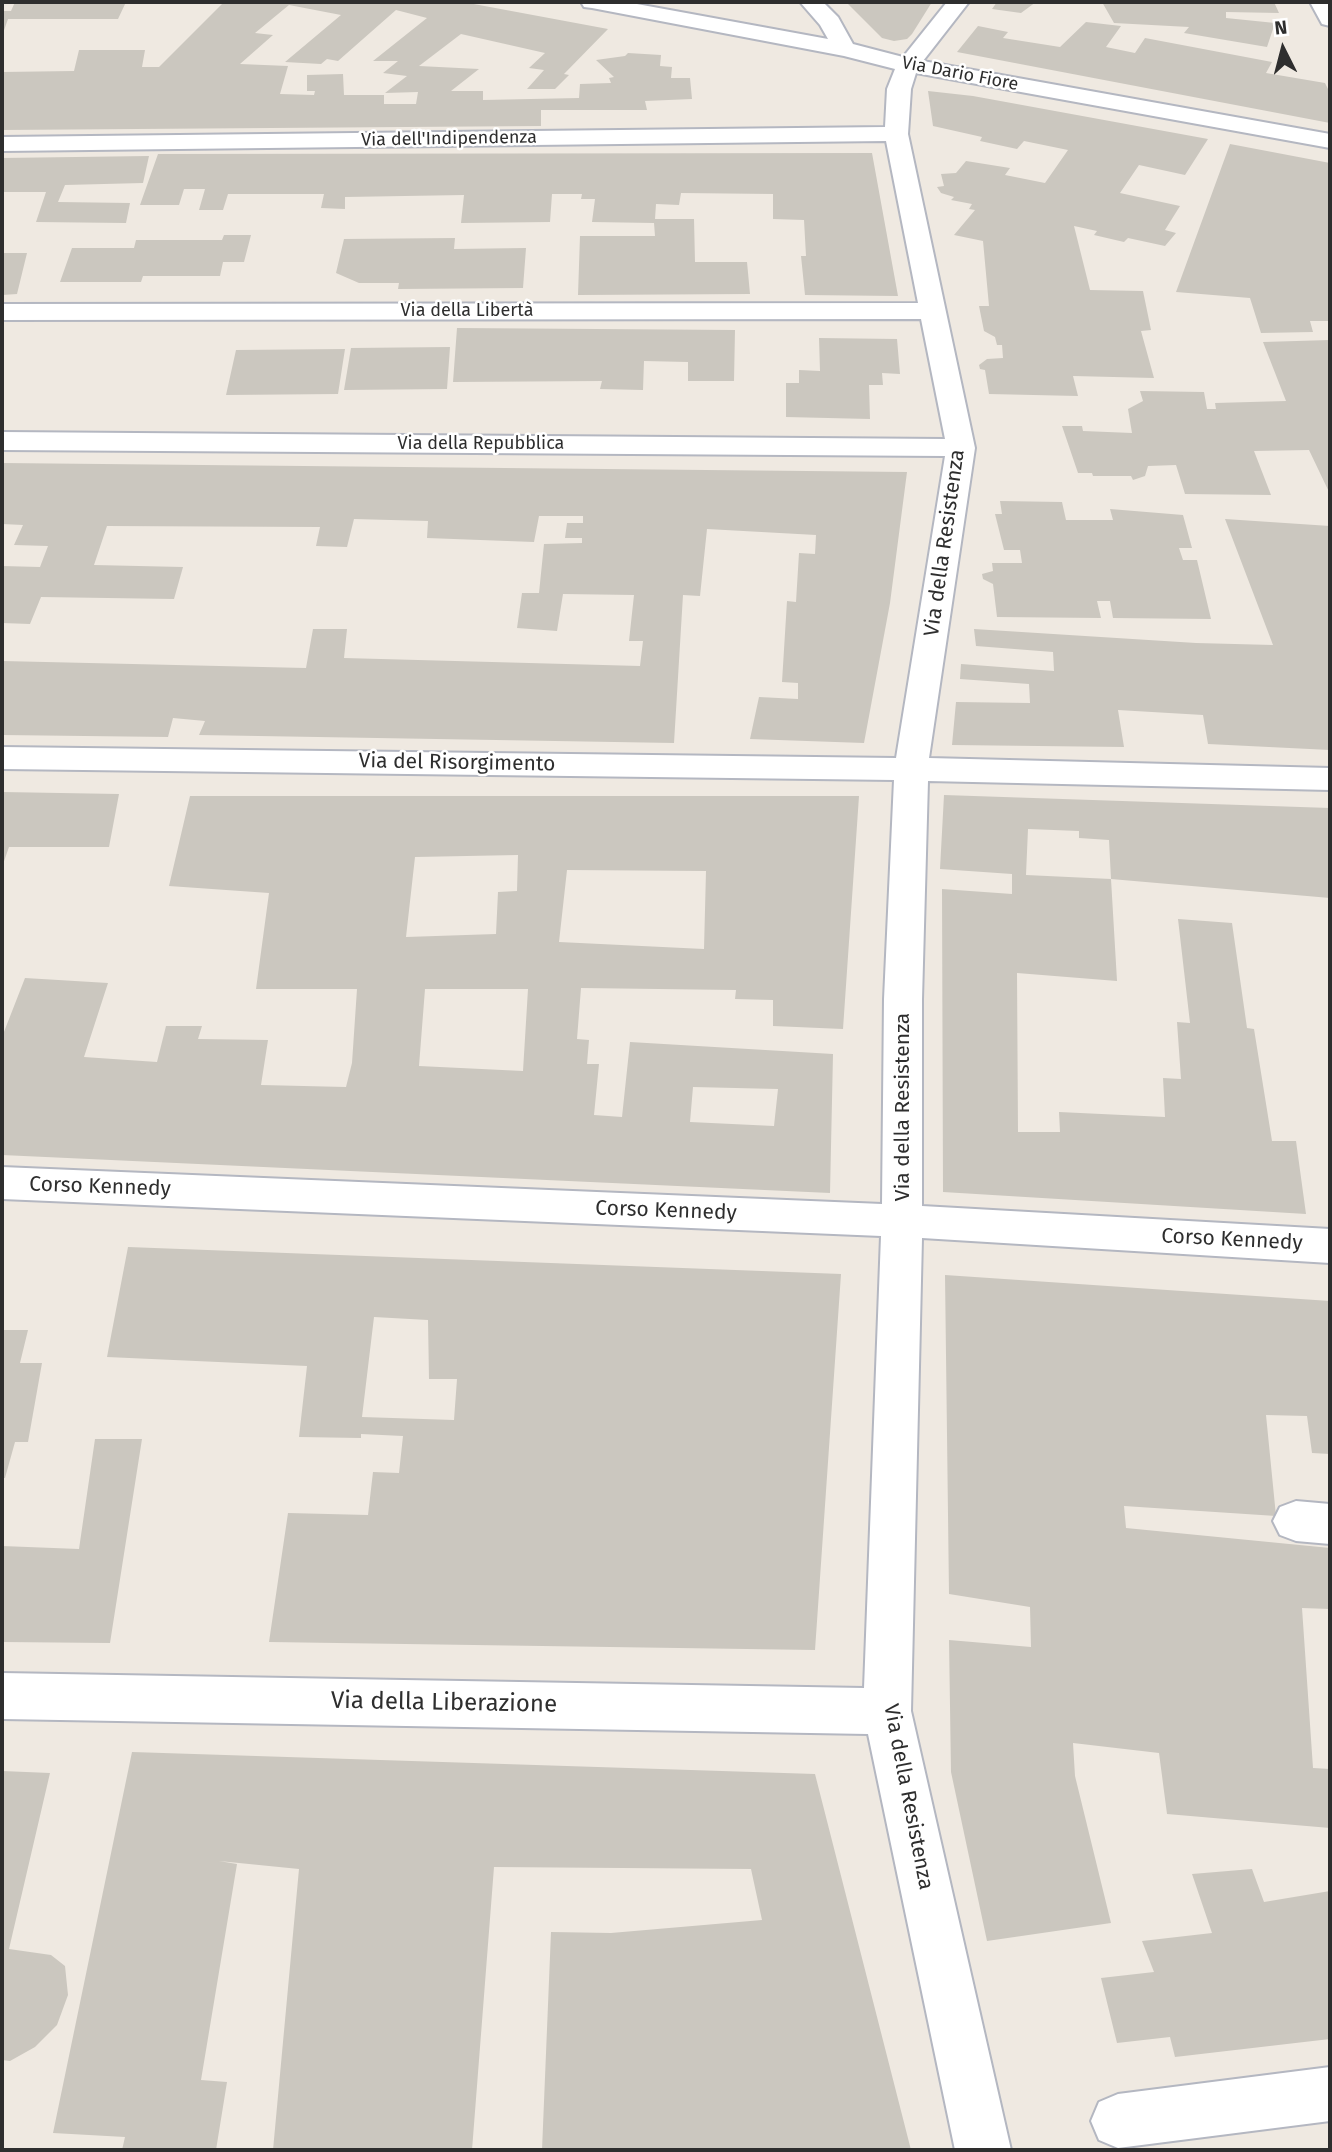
<!DOCTYPE html>
<html>
<head>
<meta charset="utf-8">
<style>
  body { margin:0 }
  #map { position:relative; width:1332px; height:2152px; overflow:hidden; background:#efe9e1; font-family:"Fira Sans",sans-serif }
  canvas { display:block }
  .frame { position:absolute; inset:0; border:4px solid #2e2e2e; pointer-events:none }
  .north { position:absolute; left:1248px; top:14px; width:70px; height:70px; -webkit-text-stroke:5px #fff; paint-order:stroke; rotate:354deg; font-size:19px; font-weight:700; line-height:28px; text-align:center; color:#2e2e2e }
  .north::after { content:''; display:block; margin:auto; width:24px; height:32px; background:#2e2e2e; clip-path:polygon(50% 0,100% 100%,50% 72%,0 100%) }
</style>
</head>
<body>
<div id="map">
<canvas width="1332" height="2152"></canvas>
<div class="frame"></div>
<div class="north">N</div>
</div>
<script>
const ctx = document.querySelector('canvas').getContext('2d');
ctx.lineJoin = 'round';
function fill(path, color) {
  ctx.fillStyle = color;
  ctx.fill(path, 'evenodd');
}
function trace(path, color, width, dash) {
  ctx.strokeStyle = color;
  ctx.lineWidth = width;
  ctx.lineCap = dash ? 'butt' : 'round';
  ctx.setLineDash(dash || []);
  ctx.stroke(path);
}
function label(font, color, halo, rows, align = 'center') {
  ctx.font = font + ' "Fira Sans",sans-serif';
  ctx.lineWidth = 5;
  ctx.setLineDash([]);
  ctx.textBaseline = 'middle';
  ctx.strokeStyle = halo;
  ctx.fillStyle = color;
  for (const [text, x, y, turn = 0] of rows) {
    ctx.save();
    ctx.translate(x, y);
    ctx.rotate((+turn || 0) * Math.PI / 180);
    ctx.textAlign = isNaN(turn) ? turn : align;
    if (halo) ctx.strokeText(text, 0, 0);
    ctx.fillText(text, 0, 0);
    ctx.restore();
  }
}
fill(new Path2D(`
  M 15,2 L 126,2 L 118,19 L 8,19 L 2,36 L 2,11 L 11,11 Z
  M 224,2 L 463,2 L 608,29 L 564,74 L 569,75 L 555,89 L 527,89 L 544,70 L 529,68 L 545,53 L 461,34 L 419,66 L 479,69 L 451,91 L 483,91 L 483,100 L 579,98 L 580,84 L 611,83 L 609,78 L 614,77 L 596,60 L 625,56 L 628,53 L 661,55 L 660,66 L 672,67 L 671,78 L 690,78 L 692,99 L 645,101 L 647,110 L 541,110 L 541,126 L 2,130 L 2,72 L 74,71 L 79,50 L 145,50 L 142,67 L 159,67 ZM 289,5 L 341,15 L 285,62 L 321,64 L 327,59 L 338,61 L 396,10 L 427,18 L 373,61 L 398,61 L 383,73 L 407,76 L 385,93 L 418,92 L 416,104 L 384,104 L 384,95 L 344,95 L 343,74 L 307,75 L 307,91 L 315,91 L 314,95 L 280,94 L 288,66 L 240,64 L 273,35 L 255,33 Z
  M 846,2 L 932,2 L 912,34 L 907,39 L 894,41 L 882,38 Z
  M 997,2 L 1036,2 L 1021,13 L 992,9 Z
  M 1102,2 L 1274,2 L 1279,13 L 1226,12 L 1226,18 L 1275,23 L 1267,47 L 1184,33 L 1189,27 L 1114,23 Z
  M 1086,22 L 1121,26 L 1106,47 L 1135,53 L 1145,38 L 1272,62 L 1266,73 L 1325,83 L 1330,93 L 1330,123 L 957,52 L 978,26 L 1008,32 L 1003,38 L 1060,47 Z
  M 928,91 L 973,96 L 1208,139 L 1185,175 L 1139,165 L 1120,193 L 1180,206 L 1165,230 L 1176,233 L 1165,246 L 1128,238 L 1124,242 L 1094,235 L 1097,231 L 1074,226 L 1090,290 L 1143,291 L 1151,330 L 1141,331 L 1154,378 L 1073,376 L 1078,396 L 989,394 L 985,370 L 980,369 L 979,365 L 987,359 L 1003,358 L 1002,345 L 997,345 L 995,337 L 984,331 L 979,306 L 989,306 L 983,241 L 954,235 L 975,210 L 969,209 L 972,204 L 951,200 L 954,197 L 941,193 L 937,187 L 944,186 L 941,174 L 956,173 L 966,161 L 1010,168 L 1005,175 L 1045,183 L 1068,150 L 1024,141 L 1017,149 L 980,141 L 982,137 L 933,126 Z
  M 1230,144 L 1330,163 L 1330,321 L 1310,321 L 1313,332 L 1261,333 L 1250,298 L 1176,292 Z
  M 872,153 L 898,296 L 805,295 L 801,256 L 806,256 L 804,220 L 773,219 L 773,194 L 681,193 L 679,205 L 656,204 L 655,219 L 694,219 L 695,262 L 747,262 L 750,294 L 578,295 L 580,236 L 655,236 L 654,223 L 592,222 L 595,199 L 581,199 L 582,194 L 552,194 L 550,222 L 461,223 L 464,195 L 345,197 L 345,209 L 321,208 L 324,194 L 228,194 L 223,210 L 199,210 L 205,189 L 184,189 L 179,205 L 140,205 L 158,154 Z
  M 149,156 L 143,183 L 65,185 L 58,202 L 130,203 L 126,223 L 36,222 L 46,192 L 2,192 L 2,158 Z
  M 224,235 L 251,235 L 244,262 L 223,262 L 220,276 L 143,276 L 141,282 L 60,282 L 72,248 L 134,248 L 136,240 L 222,240 Z
  M 455,238 L 454,249 L 526,248 L 523,288 L 398,289 L 399,283 L 359,283 L 336,273 L 344,239 Z
  M 2,253 L 27,253 L 17,294 L 2,295 Z
  M 457,328 L 735,330 L 734,381 L 688,381 L 688,362 L 644,361 L 643,390 L 600,389 L 602,381 L 453,382 Z
  M 819,338 L 897,339 L 900,374 L 882,373 L 883,385 L 869,385 L 870,419 L 786,417 L 786,383 L 799,383 L 799,370 L 820,371 Z
  M 1330,340 L 1330,494 L 1309,450 L 1254,451 L 1271,495 L 1185,494 L 1176,465 L 1148,466 L 1145,476 L 1133,480 L 1131,476 L 1093,476 L 1092,473 L 1078,473 L 1062,426 L 1082,426 L 1083,431 L 1132,433 L 1128,409 L 1143,401 L 1140,391 L 1204,392 L 1207,409 L 1216,409 L 1215,403 L 1286,401 L 1263,342 Z
  M 450,347 L 447,389 L 344,390 L 351,348 Z
  M 345,349 L 338,394 L 226,395 L 236,350 Z
  M 2,463 L 907,472 L 890,603 L 864,743 L 750,739 L 759,697 L 798,699 L 798,683 L 782,682 L 787,601 L 796,602 L 799,553 L 815,554 L 816,535 L 707,529 L 700,596 L 683,595 L 674,743 L 199,735 L 205,721 L 173,718 L 168,737 L 2,735 L 2,661 L 306,668 L 313,629 L 347,629 L 344,658 L 640,666 L 643,641 L 629,641 L 634,595 L 563,594 L 557,631 L 517,628 L 522,593 L 539,593 L 544,544 L 582,543 L 582,538 L 565,538 L 567,523 L 583,523 L 583,516 L 539,516 L 534,542 L 427,538 L 428,521 L 354,519 L 347,547 L 316,546 L 320,527 L 107,526 L 94,565 L 183,567 L 174,599 L 41,597 L 30,624 L 2,623 L 2,566 L 40,567 L 48,546 L 14,545 L 23,525 L 2,524 Z
  M 1000,501 L 1062,502 L 1066,520 L 1113,520 L 1110,509 L 1183,515 L 1192,548 L 1179,548 L 1183,560 L 1197,560 L 1211,619 L 1113,618 L 1110,601 L 1097,601 L 1101,618 L 997,617 L 993,584 L 983,579 L 982,574 L 993,571 L 992,563 L 1022,563 L 1020,550 L 1004,550 L 995,514 L 1002,514 Z
  M 1225,519 L 1330,526 L 1330,750 L 1208,744 L 1203,715 L 1118,710 L 1124,747 L 952,745 L 956,702 L 1030,703 L 1029,684 L 960,679 L 961,664 L 1054,671 L 1053,652 L 976,646 L 974,629 L 1196,643 L 1273,645 Z
  M 2,792 L 119,794 L 109,847 L 9,847 L 2,867 Z
  M 944,795 L 1330,808 L 1330,898 L 1111,879 L 1109,840 L 1079,838 L 1079,831 L 1028,829 L 1026,875 L 1111,879 L 1117,981 L 1017,973 L 1018,1132 L 1060,1132 L 1059,1112 L 1165,1117 L 1163,1078 L 1181,1079 L 1177,1022 L 1190,1023 L 1178,919 L 1232,923 L 1247,1028 L 1254,1029 L 1272,1141 L 1296,1141 L 1306,1214 L 943,1192 L 942,889 L 1012,894 L 1012,874 L 940,869 Z
  M 190,796 L 859,796 L 843,1029 L 773,1026 L 773,1000 L 735,999 L 736,990 L 581,988 L 577,1039 L 589,1040 L 587,1064 L 599,1064 L 594,1115 L 622,1117 L 630,1042 L 833,1054 L 830,1193 L 2,1155 L 2,1037 L 25,978 L 108,983 L 84,1057 L 157,1062 L 166,1026 L 202,1026 L 198,1039 L 268,1040 L 261,1085 L 346,1087 L 352,1063 L 357,989 L 256,989 L 269,893 L 169,886 ZM 518,855 L 517,891 L 498,892 L 496,934 L 406,937 L 415,857 ZM 567,870 L 706,871 L 704,949 L 559,942 ZM 425,989 L 528,989 L 523,1071 L 419,1066 ZM 693,1087 L 778,1089 L 774,1126 L 690,1122 Z
  M 128,1247 L 841,1274 L 815,1650 L 269,1642 L 288,1513 L 368,1515 L 373,1472 L 399,1473 L 403,1436 L 361,1434 L 361,1438 L 299,1437 L 307,1366 L 107,1357 ZM 374,1317 L 428,1320 L 429,1379 L 457,1379 L 454,1420 L 362,1417 Z
  M 945,1275 L 1330,1301 L 1330,1454 L 1312,1453 L 1307,1416 L 1266,1415 L 1276,1516 L 1124,1506 L 1126,1528 L 1330,1548 L 1330,1609 L 1302,1608 L 1313,1768 L 1330,1769 L 1330,1828 L 1167,1814 L 1159,1753 L 1073,1743 L 1075,1776 L 1111,1923 L 987,1941 L 951,1772 L 949,1640 L 1031,1647 L 1030,1607 L 949,1594 Z
  M 2,1330 L 28,1330 L 20,1363 L 42,1363 L 28,1442 L 15,1442 L 5,1478 L 2,1478 Z
  M 95,1439 L 142,1439 L 110,1643 L 2,1642 L 2,1546 L 79,1549 Z
  M 132,1752 L 815,1774 L 911,2150 L 542,2150 L 551,1932 L 611,1933 L 762,1920 L 751,1869 L 494,1867 L 472,2150 L 273,2150 L 299,1869 L 219,1861 L 237,1864 L 201,2080 L 227,2082 L 216,2150 L 122,2150 L 125,2137 L 53,2133 Z
  M 2,1771 L 50,1773 L 9,1949 L 51,1955 L 65,1966 L 68,1995 L 57,2025 L 35,2047 L 10,2061 L 2,2060 Z
  M 1252,1869 L 1264,1902 L 1330,1891 L 1330,2039 L 1175,2057 L 1170,2037 L 1117,2043 L 1101,1978 L 1154,1972 L 1142,1941 L 1212,1933 L 1192,1874 Z`), '#cbc7bf');
const minor = new Path2D(`
  M 581,2 L 626,2 L 828,39 L 820,25 L 800,2 L 823,2 L 838,17 L 853,44 L 903,57 L 947,2 L 969,2 L 923,61 L 1330,134 L 1330,148 L 916,73 L 911,89 L 908,134 L 975,448 L 929,758 L 1330,768 L 1330,790 L 928,781 L 922,999 L 922,1206 L 1330,1229 L 1330,1263 L 922,1238 L 911,1711 L 1011,2150 L 955,2150 L 868,1734 L 2,1719 L 2,1673 L 864,1688 L 881,1236 L 2,1199 L 2,1167 L 882,1204 L 884,999 L 894,780 L 2,769 L 2,747 L 896,758 L 945,456 L 2,450 L 2,432 L 945,439 L 921,319 L 2,320 L 2,304 L 918,303 L 886,141 L 2,151 L 2,137 L 885,127 L 887,89 L 895,69 L 844,56 L 592,8 L 584,7 Z
  M 1310,2 L 1330,2 L 1330,26 L 1322,24 Z
  M 1296,1501 L 1330,1504 L 1330,1544 L 1296,1541 L 1280,1535 L 1273,1521 L 1280,1507 Z
  M 1330,2067 L 1330,2121 L 1118,2148 L 1099,2140 L 1091,2121 L 1099,2102 L 1118,2094 Z`);
trace(minor, '#b4b7c1', 4);
fill(minor, '#fff');
label('18px', '#2e2e2e', '#fff', [
  ["Via Dario Fiore",960,74,11],
  ["Via dell'Indipendenza",449,139,-1],
  ["Via della Libertà",467,311],
  ["Via della Repubblica",481,444]
]);
label('21px', '#2e2e2e', '#fff', [
  ["Via della Resistenza",945,543,-82],
  ["Via del Risorgimento",457,763,1],
  ["Via della Resistenza",903,1107,-90],
  ["Corso Kennedy",100,1187,2],
  ["Corso Kennedy",666,1211,2],
  ["Corso Kennedy",1232,1240,3],
  ["Via della Resistenza",908,1797,79]
]);
label('24px', '#2e2e2e', '#fff', [
  ["Via della Liberazione",444,1703,1]
]);
</script>
</body>
</html>
